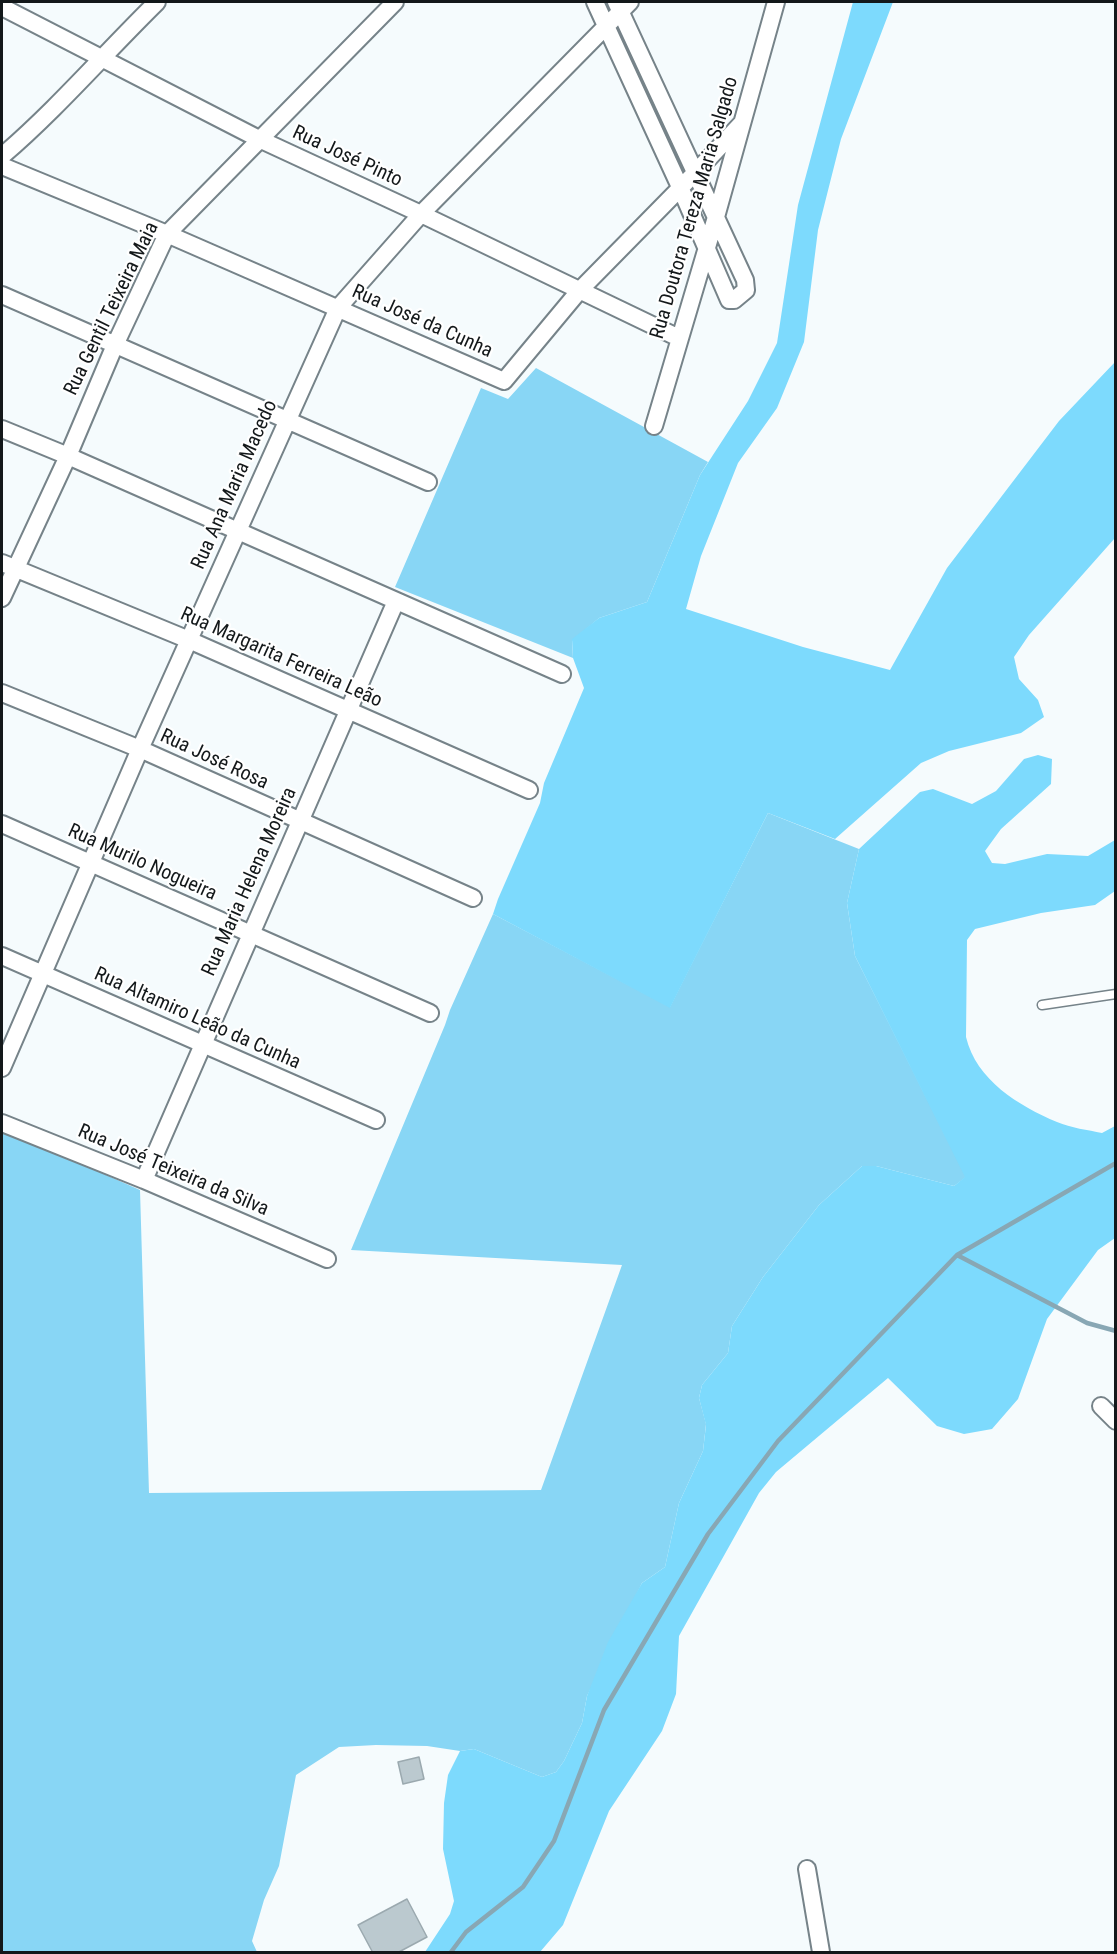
<!DOCTYPE html>
<html>
<head>
<meta charset="utf-8">
<style>
  body { margin:0 }
  #map { position:relative; width:1117px; height:1954px; overflow:hidden; background:#f5fbfd; font-family:"Roboto Condensed",sans-serif }
  canvas { display:block }
  .frame { position:absolute; inset:0; border:3px solid #13181a; pointer-events:none }
</style>
</head>
<body>
<div id="map">
<canvas width="1117" height="1954"></canvas>
<div class="frame"></div>
</div>
<script>
const ctx = document.querySelector('canvas').getContext('2d');
ctx.lineJoin = 'round';
function fill(path, color) {
  ctx.fillStyle = color;
  ctx.fill(path, 'evenodd');
}
function trace(path, color, width, dash) {
  ctx.strokeStyle = color;
  ctx.lineWidth = width;
  ctx.lineCap = dash ? 'butt' : 'round';
  ctx.setLineDash(dash || []);
  ctx.stroke(path);
}
function label(font, color, halo, rows, align = 'center') {
  ctx.font = font + ' "Roboto Condensed",sans-serif';
  ctx.lineWidth = 4.5;
  ctx.setLineDash([]);
  ctx.textBaseline = 'middle';
  ctx.strokeStyle = halo;
  ctx.fillStyle = color;
  for (const [text, x, y, turn = 0] of rows) {
    ctx.save();
    ctx.translate(x, y);
    ctx.rotate((+turn || 0) * Math.PI / 180);
    ctx.textAlign = isNaN(turn) ? turn : align;
    if (halo) ctx.strokeText(text, 0, 0);
    ctx.fillText(text, 0, 0);
    ctx.restore();
  }
}
fill(new Path2D(`
  M 536,368 L 708,462 L 700,475 L 647,602 L 599,618 L 572,641 L 573,658 L 395,587 L 481,388 L 508,399 Z
  M 768,813 L 859,849 L 847,903 L 855,956 L 966,1177 L 954,1186 L 876,1166 L 862,1166 L 819,1205 L 763,1277 L 732,1326 L 728,1353 L 702,1385 L 699,1398 L 706,1424 L 703,1451 L 679,1503 L 665,1567 L 642,1583 L 587,1696 L 582,1723 L 564,1761 L 556,1772 L 542,1777 L 474,1749 L 460,1751 L 427,1746 L 376,1745 L 339,1747 L 296,1775 L 279,1866 L 264,1900 L 252,1941 L 257,1952 L 2,1952 L 2,1129 L 140,1190 L 149,1493 L 541,1490 L 622,1265 L 351,1250 L 445,1025 L 450,1010 L 493,914 L 670,1007 Z`), '#88d6f5');
fill(new Path2D(`
  M 853,2 L 893,2 L 841,139 L 818,230 L 804,342 L 777,408 L 738,463 L 701,556 L 686,609 L 803,647 L 890,670 L 947,568 L 1059,421 L 1115,362 L 1115,538 L 1029,635 L 1014,657 L 1019,679 L 1038,700 L 1044,717 L 1021,733 L 949,751 L 921,763 L 835,839 L 768,813 L 670,1008 L 493,914 L 498,899 L 540,803 L 544,783 L 584,688 L 573,658 L 572,639 L 599,618 L 647,602 L 700,475 L 748,401 L 777,343 L 798,205 Z
  M 1038,755 L 1052,759 L 1051,784 L 1001,829 L 985,851 L 992,863 L 1005,864 L 1047,854 L 1088,856 L 1115,840 L 1115,891 L 1095,905 L 1041,913 L 975,929 L 967,940 L 966,1037 C 976,1080 1019,1106 1057,1122 C 1071,1128 1088,1130 1102,1133 L 1115,1126 L 1115,1238 L 1098,1250 L 1047,1319 L 1018,1399 L 992,1429 L 964,1434 L 937,1426 L 888,1378 L 776,1472 L 759,1493 L 679,1636 L 676,1694 L 662,1731 L 609,1811 L 563,1925 L 540,1952 L 425,1952 L 450,1914 L 454,1901 L 443,1849 L 444,1803 L 448,1775 L 460,1751 L 474,1749 L 542,1777 L 556,1772 L 564,1761 L 582,1723 L 587,1696 L 608,1642 L 642,1583 L 665,1567 L 679,1503 L 703,1451 L 706,1425 L 699,1398 L 702,1385 L 728,1353 L 732,1326 L 763,1277 L 819,1205 L 862,1166 L 876,1166 L 954,1186 L 965,1177 L 855,956 L 847,903 L 859,849 L 920,792 L 933,789 L 972,804 L 996,791 L 1024,759 Z`), '#7ddafd');
trace(new Path2D(`
  M 957,1255 L 1087,1323 L 1116,1331
  M 451,1952 L 466,1932 L 523,1887 L 554,1841 L 604,1710 L 708,1534 L 778,1441 L 957,1255 L 1116,1163`), '#88a7b4', 4.5);
const building = new Path2D(`
  M 419,1757 L 424,1779 L 403,1784 L 398,1762 Z
  M 407,1899 L 427,1937 L 397,1953 L 373,1953 L 358,1925 Z`);
fill(building, '#bbc9cf');
trace(building, '#9ba9af', 1.5);
const service = new Path2D(`
  M 1042,1005 L 1116,994`);
const minor = new Path2D(`
  M 595,2 L 680,187 L 729,300 L 734,300 L 746,290 L 745,280 L 616,2
  M 2,7 L 259,139 L 421,214 L 679,338
  M 2,156 C 57,109 105,53 157,2
  M 2,166 L 167,234 L 504,381 L 579,291 L 695,173 L 741,124
  M 2,295 L 428,482
  M 654,426 L 716,217 L 776,2
  M 2,429 L 68,456 L 562,674
  M 2,563 L 189,640 L 529,790
  M 2,598 L 68,456 L 115,345 L 167,234 L 395,2
  M 2,693 L 140,749 L 473,898
  M 2,824 L 430,1013
  M 2,956 L 376,1120
  M 2,1068 L 140,749 L 338,308 L 421,214 L 630,2
  M 2,1123 L 144,1180 L 327,1259
  M 144,1180 L 396,601
  M 1101,1406 L 1116,1421
  M 807,1869 L 821,1952`);
trace(service, '#768389', 11);
trace(minor, '#768389', 20);
trace(service, '#fff', 8);
trace(minor, '#fff', 16);
label('20px', '#13181a', '#fff', [
  ["Rua José Pinto",347,157,25],
  ["Rua Doutora Tereza Maria Salgado",695,208,-74],
  ["Rua Gentil Teixeira Maia",112,309,-64],
  ["Rua José da Cunha",422,322,24],
  ["Rua Ana Maria Macedo",235,485,-66],
  ["Rua Margarita Ferreira Leão",281,658,24],
  ["Rua José Rosa",214,760,25],
  ["Rua Murilo Nogueira",142,863,24],
  ["Rua Maria Helena Moreira",250,882,-66],
  ["Rua Altamiro Leão da Cunha",197,1019,24],
  ["Rua José Teixeira da Silva",173,1171,23]
]);
</script>
</body>
</html>
